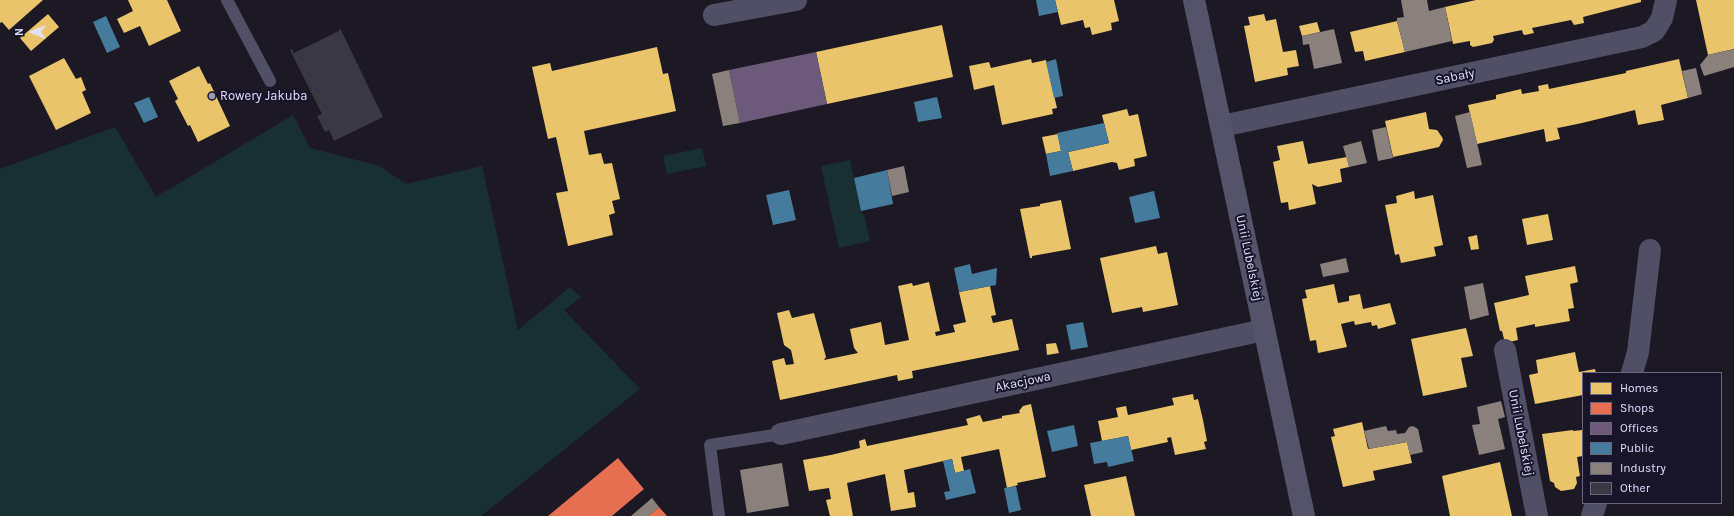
<!DOCTYPE html>
<html>
<head>
<meta charset="utf-8">
<style>
  body { margin:0 }
  #map { position:relative; width:1734px; height:516px; overflow:hidden; background:#1c1925; font-family:Karla,sans-serif }
  canvas { display:block }
  .legend { position:absolute; left:1582px; top:372px; width:140px; height:132px; box-sizing:border-box; background:#18142a; border:1px solid #69667e; margin:0; padding:5px 7px; list-style:none; font-size:12px; color:#e3e0fc }
  .legend li { display:flex; align-items:center; gap:8px; height:20px }
  .legend b { width:20px; border:1px solid #69667e }
  .north { position:absolute; left:12px; top:12px; width:40px; height:40px; -webkit-text-stroke:3px #18142a; paint-order:stroke; rotate:270deg; font-size:11px; font-weight:700; line-height:16px; text-align:center; color:#e3e0fc }
  .north::after { content:''; display:block; margin:auto; width:14px; height:18px; background:#e3e0fc; clip-path:polygon(50% 0,100% 100%,50% 72%,0 100%) }
</style>
</head>
<body>
<div id="map">
<canvas width="1734" height="516"></canvas>
<ul class="legend">
<li><b style="height:11px;background:#e9c46a"></b>Homes</li>
<li><b style="height:11px;background:#e76f51"></b>Shops</li>
<li><b style="height:11px;background:#6d597a"></b>Offices</li>
<li><b style="height:11px;background:#457b9d"></b>Public</li>
<li><b style="height:11px;background:#8a817c"></b>Industry</li>
<li><b style="height:11px;background:#3b3846"></b>Other</li>
</ul>
<div class="north">N</div>
</div>
<script>
const ctx = document.querySelector('canvas').getContext('2d');
ctx.lineJoin = 'round';
function fill(path, color) {
  ctx.fillStyle = color;
  ctx.fill(path, 'evenodd');
}
function trace(path, color, width, dash) {
  ctx.strokeStyle = color;
  ctx.lineWidth = width;
  ctx.lineCap = dash ? 'butt' : 'round';
  ctx.setLineDash(dash || []);
  ctx.stroke(path);
}
function label(font, color, halo, rows, align = 'center') {
  ctx.font = font + ' Karla,sans-serif';
  ctx.lineWidth = 4;
  ctx.setLineDash([]);
  ctx.textBaseline = 'middle';
  ctx.strokeStyle = halo;
  ctx.fillStyle = color;
  for (const [text, x, y, turn = 0] of rows) {
    ctx.save();
    ctx.translate(x, y);
    ctx.rotate((+turn || 0) * Math.PI / 180);
    ctx.textAlign = isNaN(turn) ? turn : align;
    if (halo) ctx.strokeText(text, 0, 0);
    ctx.fillText(text, 0, 0);
    ctx.restore();
  }
}
fill(new Path2D(`
  M 293,115 L 310,148 L 380,166 L 406,184 L 482,166 L 518,330 L 570,287 L 581,297 L 564,310 L 640,389 L 481,516 L 0,516 L 0,169 L 115,127 L 156,197 Z
  M 702,148 L 706,166 L 667,174 L 663,156 Z
  M 850,160 L 862,214 L 864,214 L 870,241 L 839,248 L 821,166 Z`), '#183031');
fill(new Path2D(`
  M 0,0 L 43,0 L 9,30 L 2,22 L 0,23 Z
  M 128,0 L 167,0 L 181,31 L 149,46 L 140,26 L 124,33 L 117,19 L 133,11 Z
  M 1055,0 L 1114,0 L 1119,21 L 1111,23 L 1112,30 L 1092,35 L 1090,27 L 1085,28 L 1083,20 L 1061,25 Z
  M 1476,0 L 1641,0 L 1641,2 L 1583,17 L 1584,23 L 1574,25 L 1571,20 L 1532,28 L 1534,33 L 1525,35 L 1523,34 L 1522,30 L 1493,36 L 1494,40 L 1492,43 L 1473,47 L 1470,45 L 1470,41 L 1453,44 L 1445,7 Z
  M 1696,0 L 1734,0 L 1734,49 L 1708,55 Z
  M 48,14 L 59,27 L 31,51 L 20,38 Z
  M 1264,14 L 1266,21 L 1276,19 L 1283,52 L 1296,50 L 1299,66 L 1287,68 L 1288,75 L 1255,82 L 1244,26 L 1250,25 L 1248,17 Z
  M 1397,21 L 1405,52 L 1365,61 L 1363,51 L 1355,52 L 1350,32 Z
  M 1317,22 L 1320,32 L 1302,36 L 1299,26 Z
  M 942,25 L 953,77 L 827,104 L 816,52 Z
  M 657,47 L 663,74 L 668,73 L 676,111 L 584,131 L 589,155 L 601,153 L 604,164 L 612,163 L 620,199 L 612,201 L 615,213 L 609,215 L 613,235 L 568,246 L 556,193 L 568,191 L 556,137 L 548,139 L 532,67 L 550,63 L 552,71 Z
  M 64,58 L 76,79 L 81,77 L 86,90 L 82,92 L 91,113 L 56,130 L 29,76 Z
  M 1031,59 L 1032,63 L 1046,60 L 1057,108 L 1052,109 L 1053,114 L 1002,125 L 994,85 L 974,90 L 969,66 L 989,62 L 991,68 Z
  M 1679,59 L 1688,98 L 1661,105 L 1664,120 L 1638,125 L 1635,110 L 1582,123 L 1558,128 L 1557,127 L 1560,139 L 1546,142 L 1544,129 L 1477,144 L 1468,105 L 1496,99 L 1496,95 L 1521,89 L 1522,94 L 1539,91 L 1538,86 L 1548,84 L 1549,89 L 1626,73 L 1626,71 Z
  M 199,66 L 208,84 L 210,83 L 230,126 L 198,142 L 190,125 L 188,126 L 175,101 L 178,99 L 169,81 Z
  M 1127,109 L 1129,116 L 1138,114 L 1147,156 L 1134,159 L 1135,166 L 1119,170 L 1117,163 L 1112,162 L 1073,171 L 1068,152 L 1109,143 L 1102,115 Z
  M 1426,112 L 1429,129 L 1437,130 L 1442,137 L 1443,140 L 1439,147 L 1393,157 L 1385,121 Z
  M 1058,134 L 1061,151 L 1046,154 L 1042,137 Z
  M 1303,141 L 1308,164 L 1347,157 L 1349,167 L 1340,169 L 1342,182 L 1318,187 L 1312,184 L 1316,204 L 1289,210 L 1288,202 L 1281,203 L 1273,162 L 1280,160 L 1277,146 Z
  M 1414,191 L 1415,199 L 1433,195 L 1443,245 L 1434,247 L 1436,256 L 1401,263 L 1399,254 L 1395,255 L 1385,205 L 1397,203 L 1396,196 Z
  M 1061,200 L 1071,249 L 1032,256 L 1032,258 L 1030,258 L 1020,209 L 1040,206 L 1040,204 Z
  M 1548,214 L 1553,240 L 1527,245 L 1522,219 Z
  M 1477,235 L 1479,249 L 1471,250 L 1468,237 Z
  M 1156,246 L 1158,254 L 1167,252 L 1178,305 L 1143,312 L 1142,307 L 1112,313 L 1100,258 Z
  M 1575,266 L 1578,282 L 1570,284 L 1574,308 L 1568,309 L 1570,321 L 1535,327 L 1535,324 L 1516,328 L 1518,340 L 1505,343 L 1502,331 L 1500,331 L 1494,303 L 1529,295 L 1525,276 Z
  M 929,282 L 940,331 L 935,332 L 936,336 L 955,332 L 953,325 L 966,322 L 959,292 L 990,286 L 996,315 L 991,316 L 993,323 L 1012,319 L 1019,350 L 912,371 L 913,378 L 898,381 L 897,375 L 780,400 L 772,361 L 784,358 L 786,365 L 794,364 L 791,350 L 784,345 L 777,313 L 789,310 L 792,318 L 814,313 L 826,357 L 824,360 L 858,353 L 854,348 L 850,329 L 881,322 L 885,345 L 909,340 L 898,286 L 912,283 L 913,286 Z
  M 1334,284 L 1338,303 L 1349,301 L 1349,296 L 1360,294 L 1363,309 L 1390,303 L 1396,324 L 1378,329 L 1377,325 L 1372,326 L 1371,322 L 1355,325 L 1354,321 L 1341,324 L 1347,347 L 1318,353 L 1316,340 L 1310,341 L 1302,299 L 1307,298 L 1305,290 Z
  M 1466,328 L 1473,356 L 1461,358 L 1467,387 L 1423,396 L 1411,339 Z
  M 1056,343 L 1059,353 L 1047,355 L 1046,344 Z
  M 1575,352 L 1579,372 L 1595,369 L 1596,373 L 1583,373 L 1583,395 L 1535,404 L 1529,375 L 1538,373 L 1536,360 Z
  M 1193,394 L 1194,400 L 1198,399 L 1203,420 L 1207,441 L 1204,442 L 1206,449 L 1175,455 L 1171,437 L 1167,438 L 1168,442 L 1131,450 L 1128,436 L 1102,441 L 1098,421 L 1118,417 L 1116,408 L 1126,406 L 1128,415 L 1174,405 L 1172,398 Z
  M 1031,404 L 1046,477 L 1017,483 L 1018,485 L 1007,488 L 999,449 L 961,457 L 964,471 L 955,473 L 952,459 L 904,470 L 908,493 L 914,492 L 916,507 L 891,511 L 885,474 L 847,483 L 853,516 L 830,516 L 826,500 L 831,499 L 829,488 L 809,491 L 803,460 L 831,455 L 860,448 L 859,441 L 865,439 L 867,446 L 968,425 L 966,419 L 980,415 L 983,422 L 1002,418 L 1002,416 L 1020,413 L 1019,411 L 1023,406 Z
  M 1362,422 L 1368,449 L 1407,442 L 1412,463 L 1373,471 L 1375,480 L 1343,487 L 1331,437 L 1335,436 L 1333,429 Z
  M 1573,430 L 1573,431 L 1582,430 L 1583,433 L 1583,456 L 1577,457 L 1580,476 L 1576,477 L 1577,483 L 1574,489 L 1561,491 L 1555,487 L 1554,483 L 1550,481 L 1542,434 Z
  M 1500,462 L 1512,516 L 1450,516 L 1442,476 Z
  M 1126,476 L 1135,516 L 1091,516 L 1084,485 Z`), '#e9c46a');
fill(new Path2D(`
  M 618,458 L 644,489 L 612,516 L 548,516 Z
  M 659,507 L 667,516 L 648,516 Z`), '#e76f51');
fill(new Path2D(`
  M 816,52 L 827,104 L 740,123 L 729,70 Z`), '#6d597a');
fill(new Path2D(`
  M 1036,0 L 1055,0 L 1058,12 L 1039,16 Z
  M 106,16 L 120,47 L 107,53 L 93,22 Z
  M 1056,59 L 1063,96 L 1054,98 L 1046,62 Z
  M 149,97 L 158,117 L 144,123 L 134,103 Z
  M 937,97 L 942,118 L 918,122 L 914,102 Z
  M 1104,123 L 1109,143 L 1068,152 L 1073,171 L 1050,176 L 1046,154 L 1061,151 L 1057,133 Z
  M 887,170 L 893,204 L 861,211 L 854,178 Z
  M 789,190 L 796,220 L 773,225 L 766,195 Z
  M 1154,191 L 1160,218 L 1135,223 L 1129,197 Z
  M 970,264 L 972,274 L 997,268 L 996,285 L 959,292 L 954,268 Z
  M 1083,322 L 1088,347 L 1071,350 L 1066,325 Z
  M 1074,425 L 1078,446 L 1052,452 L 1047,431 Z
  M 1128,436 L 1134,461 L 1108,467 L 1107,462 L 1094,464 L 1090,443 Z
  M 952,459 L 955,473 L 970,469 L 976,493 L 946,500 L 944,492 L 950,491 L 943,461 Z
  M 1016,486 L 1021,510 L 1009,513 L 1004,488 Z`), '#457b9d');
fill(new Path2D(`
  M 1401,0 L 1427,0 L 1429,11 L 1445,7 L 1452,41 L 1405,52 L 1397,21 L 1397,18 L 1404,17 Z
  M 1334,29 L 1342,63 L 1314,69 L 1309,44 L 1303,45 L 1302,36 Z
  M 1734,49 L 1734,67 L 1704,76 L 1700,65 L 1708,55 Z
  M 1696,68 L 1702,94 L 1688,98 L 1682,71 Z
  M 729,70 L 740,123 L 723,126 L 712,74 Z
  M 1470,112 L 1482,165 L 1467,168 L 1455,116 Z
  M 1386,127 L 1393,158 L 1378,161 L 1372,130 Z
  M 1361,141 L 1367,163 L 1349,167 L 1343,146 Z
  M 904,166 L 909,192 L 892,196 L 887,170 Z
  M 1346,258 L 1349,272 L 1323,277 L 1320,264 Z
  M 1483,283 L 1489,315 L 1470,320 L 1464,287 Z
  M 1501,401 L 1505,417 L 1498,419 L 1505,449 L 1479,455 L 1472,425 L 1480,424 L 1477,407 Z
  M 1386,426 L 1388,431 L 1396,430 L 1397,434 L 1405,433 L 1409,427 L 1413,426 L 1418,429 L 1423,452 L 1410,455 L 1407,442 L 1369,449 L 1364,431 Z
  M 782,463 L 789,506 L 747,513 L 740,470 Z
  M 652,498 L 659,507 L 648,516 L 631,516 Z`), '#8a817c');
fill(new Path2D(`
  M 340,28 L 383,117 L 334,141 L 329,130 L 325,132 L 317,116 L 322,114 L 290,50 L 292,49 L 294,53 L 339,31 Z`), '#3b3846');
trace(new Path2D(`
  M 227,0 L 270,81
  M 719,516 L 710,445 L 781,434`), '#514f65', 12);
trace(new Path2D(`
  M 714,15 L 796,0
  M 1222,126 L 1642,37 L 1654,31 L 1662,18 L 1666,0
  M 1505,350 L 1537,516
  M 1632,373 L 1638,352 L 1650,250
  M 781,434 L 1264,330
  M 1592,516 L 1596,503`), '#514f65', 22);
trace(new Path2D(`
  M 1194,0 L 1304,516`), '#54536a', 22);
for (const [x, y, r, color] of [
  [212,96,4,"#9d9ab1"]
]) {
  const dot = new Path2D();
  dot.arc(x, y, r, 0, 2 * Math.PI);
  ctx.fillStyle = color;
  ctx.fill(dot);
  trace(dot, '#18142a', 1.5);
}
label('13px', '#e3e0fc', '#18142a', [
  ["Sabały",1455,77,-12],
  ["Unii Lubelskiej",1249,258,78],
  ["Akacjowa",1023,382,-12],
  ["Unii Lubelskiej",1521,433,79]
]);
label('13px', '#e3e0fc', '#18142a', [
  ["Rowery Jakuba",220,96]
], 'left');
</script>
</body>
</html>
